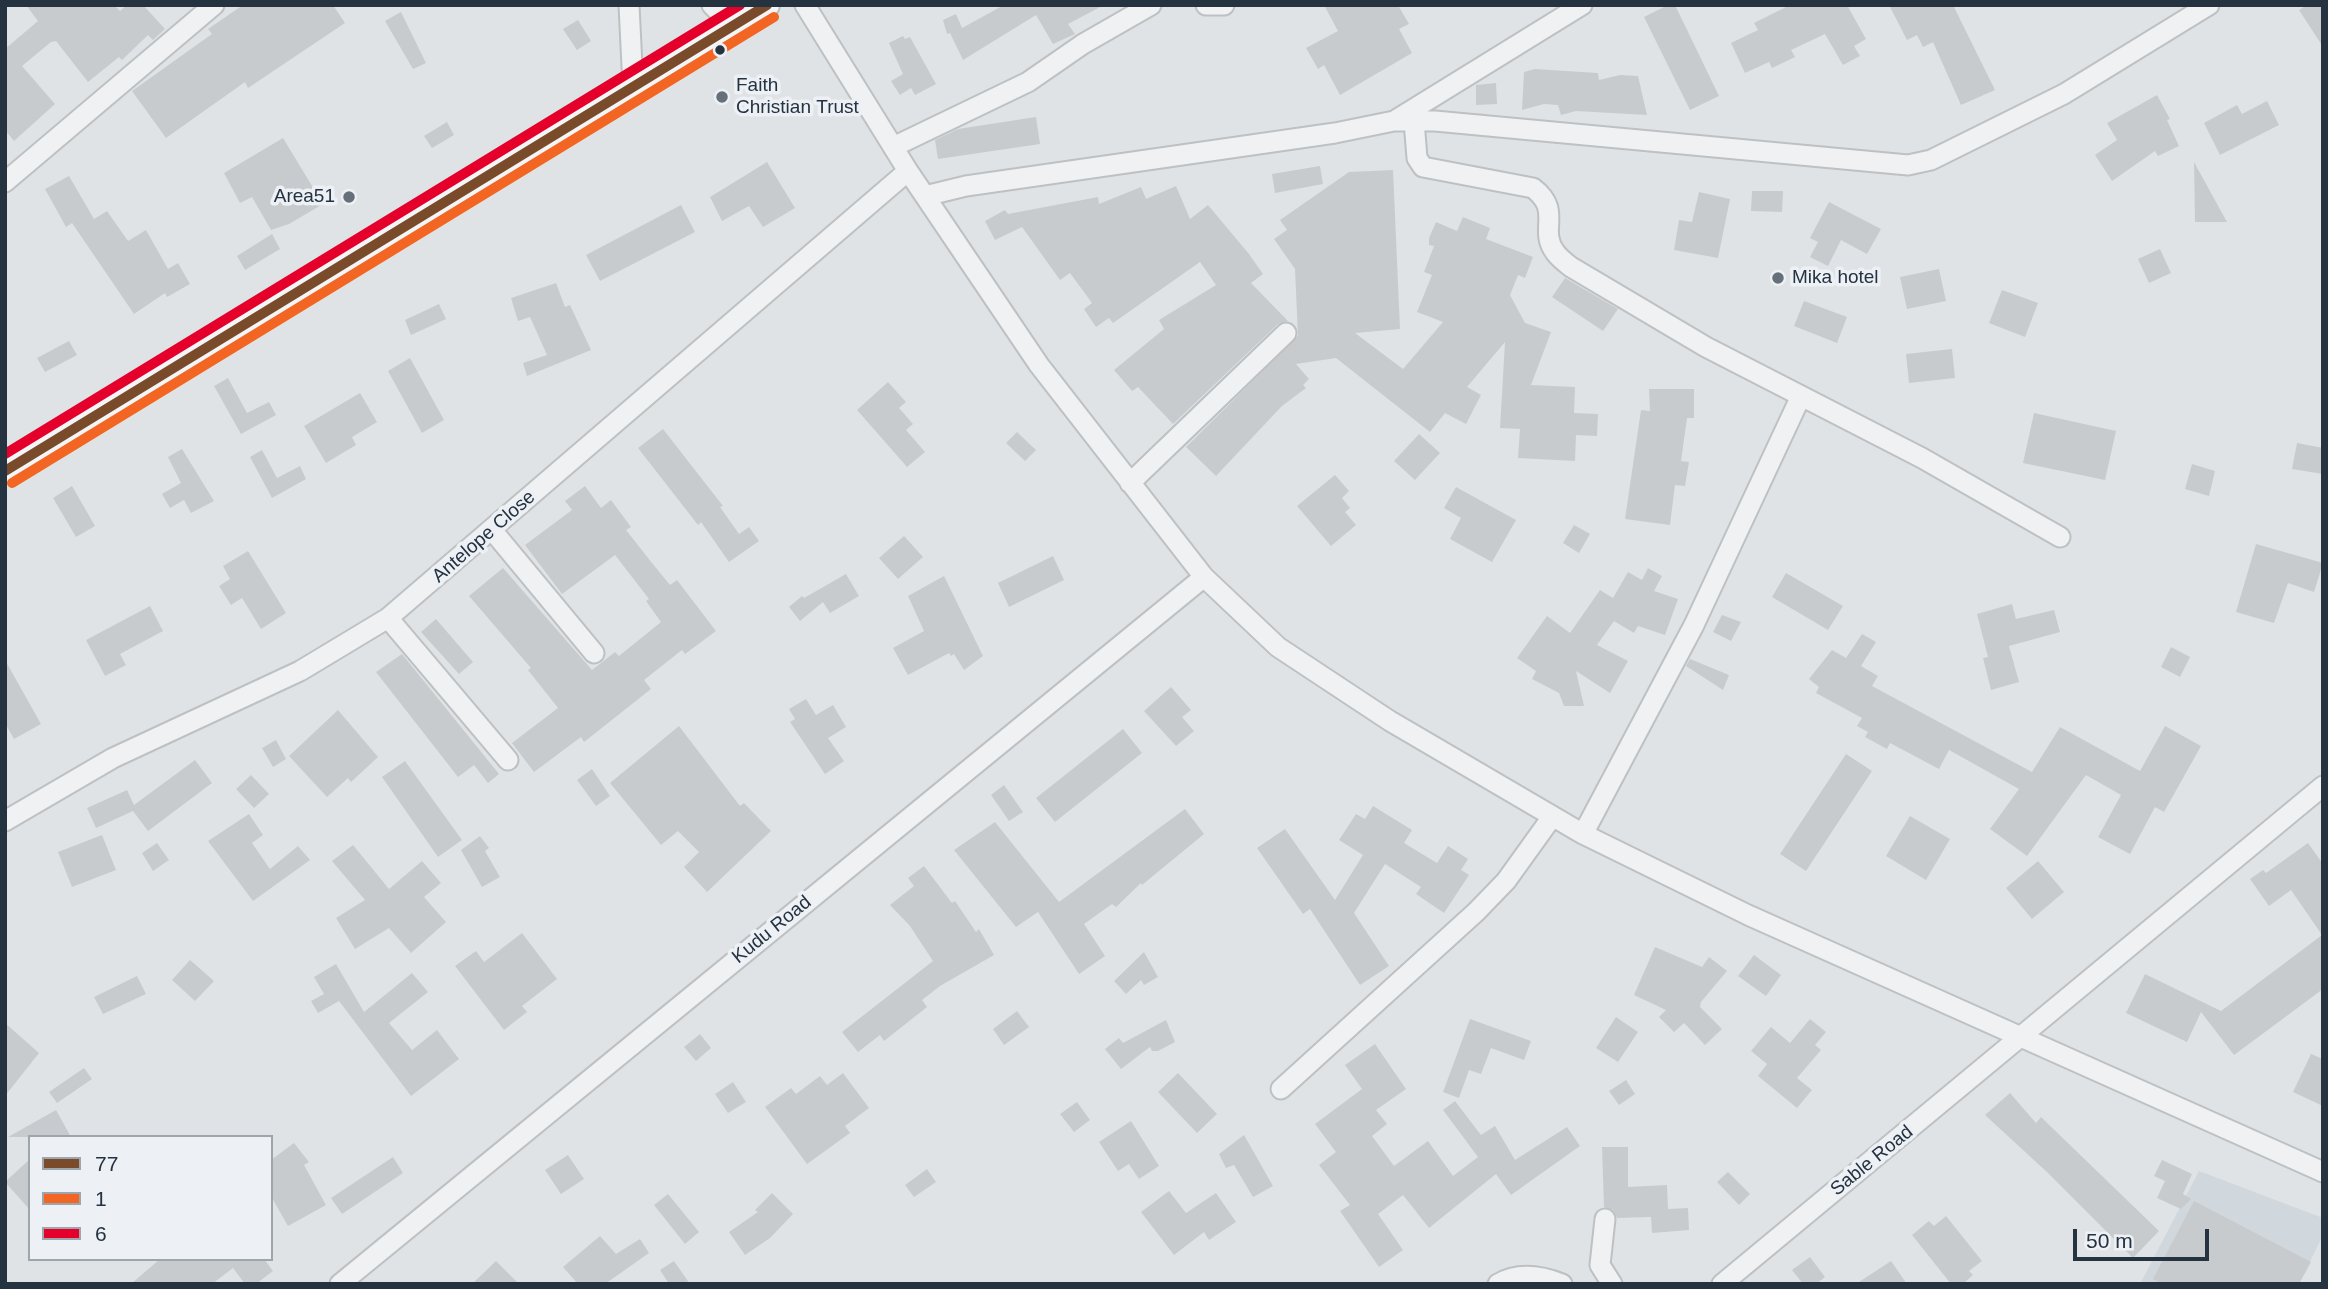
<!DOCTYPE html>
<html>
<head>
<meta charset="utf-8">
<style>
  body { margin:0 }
  #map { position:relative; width:2328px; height:1289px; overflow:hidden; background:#e0e3e5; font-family:Helvetica,sans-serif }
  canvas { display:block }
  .frame { position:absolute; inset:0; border:7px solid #253240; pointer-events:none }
  .legend { position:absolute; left:28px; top:1135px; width:245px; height:126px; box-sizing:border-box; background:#edf1f6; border:2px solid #9da5ad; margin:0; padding:9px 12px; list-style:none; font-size:21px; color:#253240 }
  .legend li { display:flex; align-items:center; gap:14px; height:35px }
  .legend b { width:35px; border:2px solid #9da5ad }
  .scale { position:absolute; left:2073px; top:1229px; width:136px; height:32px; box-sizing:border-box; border:4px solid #253240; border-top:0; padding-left:9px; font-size:21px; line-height:24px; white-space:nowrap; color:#253240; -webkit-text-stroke:5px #edf1f6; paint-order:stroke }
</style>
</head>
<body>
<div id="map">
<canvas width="2328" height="1289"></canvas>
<div class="frame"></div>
<ul class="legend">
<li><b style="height:9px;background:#7a4b2a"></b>77</li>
<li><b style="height:9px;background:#f26522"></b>1</li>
<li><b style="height:9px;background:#e4002b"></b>6</li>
</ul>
<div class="scale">50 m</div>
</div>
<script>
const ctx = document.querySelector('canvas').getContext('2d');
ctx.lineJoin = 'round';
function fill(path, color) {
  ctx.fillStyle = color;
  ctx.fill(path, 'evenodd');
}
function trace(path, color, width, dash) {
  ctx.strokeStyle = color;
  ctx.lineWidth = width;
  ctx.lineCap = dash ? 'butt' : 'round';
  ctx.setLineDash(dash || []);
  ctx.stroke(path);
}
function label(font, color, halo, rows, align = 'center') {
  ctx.font = font + ' Helvetica,sans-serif';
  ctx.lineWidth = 7;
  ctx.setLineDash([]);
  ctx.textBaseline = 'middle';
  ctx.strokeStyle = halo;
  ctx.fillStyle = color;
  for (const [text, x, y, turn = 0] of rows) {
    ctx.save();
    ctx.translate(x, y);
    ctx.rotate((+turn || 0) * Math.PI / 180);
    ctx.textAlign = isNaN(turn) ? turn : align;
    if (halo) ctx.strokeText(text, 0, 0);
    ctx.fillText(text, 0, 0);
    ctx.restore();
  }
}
fill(new Path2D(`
  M 2199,1171 L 2323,1218 L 2323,1235 L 2299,1284 L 2140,1284 Z`), '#d0d7dd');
fill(new Path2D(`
  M 26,5 L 114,5 L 120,11 L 127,5 L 143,5 L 165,29 L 153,40 L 148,35 L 122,60 L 119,57 L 88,82 L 56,41 L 51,42 L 22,66 L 55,104 L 14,141 L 5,130 L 5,49 L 38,21 Z
  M 243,5 L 333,5 L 345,23 L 248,88 L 245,82 L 166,138 L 132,91 L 212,34 L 208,29 Z
  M 1004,5 L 1104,5 L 1068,24 L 1075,34 L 1053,44 L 1036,15 L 963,60 L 950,33 L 947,34 L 943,20 L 956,14 L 962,28 Z
  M 1324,5 L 1398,5 L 1409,24 L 1399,29 L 1412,53 L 1340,95 L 1324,65 L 1318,69 L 1306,48 L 1338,31 Z
  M 1668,5 L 1675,5 L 1719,96 L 1690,110 L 1644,17 Z
  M 1790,5 L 1847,5 L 1866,39 L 1854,46 L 1860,56 L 1843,65 L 1825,34 L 1791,50 L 1795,57 L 1772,68 L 1769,62 L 1745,73 L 1731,43 L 1758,30 L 1754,23 Z
  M 1889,5 L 1953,5 L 1995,90 L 1961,105 L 1933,42 L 1923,47 L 1917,35 L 1907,40 Z
  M 2307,5 L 2323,5 L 2323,47 L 2299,10 Z
  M 401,12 L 426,63 L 413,69 L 385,21 Z
  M 578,20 L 591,41 L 577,50 L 563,29 Z
  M 903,36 L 905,39 L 910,37 L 936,84 L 915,95 L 911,88 L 900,95 L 891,81 L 903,74 L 889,43 Z
  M 1535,69 L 1598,73 L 1599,80 L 1620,75 L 1638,76 L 1647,115 L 1576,111 L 1561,115 L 1558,105 L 1544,104 L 1522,110 L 1524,72 Z
  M 1496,83 L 1497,104 L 1476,105 L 1476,85 Z
  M 2157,95 L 2170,119 L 2167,120 L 2179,146 L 2158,156 L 2155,151 L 2112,181 L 2095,155 L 2117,140 L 2107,123 Z
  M 2267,101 L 2279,125 L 2220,155 L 2204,123 L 2237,105 L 2242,114 Z
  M 1036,117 L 1040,144 L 938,159 L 935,140 L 958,129 Z
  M 447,122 L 454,135 L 432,148 L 424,136 Z
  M 283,138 L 323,204 L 289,224 L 271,230 L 252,197 L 240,203 L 224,173 Z
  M 767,162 L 795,208 L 763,227 L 749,206 L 722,221 L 710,197 Z
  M 2194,162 L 2227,222 L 2195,222 Z
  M 1320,166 L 1323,184 L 1275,193 L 1272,174 Z
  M 1393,170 L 1400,329 L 1355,333 L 1403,369 L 1443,322 L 1417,312 L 1432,275 L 1424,272 L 1434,246 L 1429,245 L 1429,238 L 1436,222 L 1457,231 L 1463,217 L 1490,228 L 1486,239 L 1533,257 L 1525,278 L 1518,275 L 1510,295 L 1525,323 L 1551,332 L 1531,385 L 1575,387 L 1574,413 L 1598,414 L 1597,436 L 1576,435 L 1575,461 L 1518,458 L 1520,429 L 1500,428 L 1505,342 L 1467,387 L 1481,395 L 1466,424 L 1445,413 L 1430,432 L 1336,358 L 1296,364 L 1309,379 L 1303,385 L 1306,388 L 1282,406 L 1216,476 L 1186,447 L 1298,336 L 1295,269 L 1274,239 L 1287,230 L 1280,220 L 1349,172 Z
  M 69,176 L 94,219 L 107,211 L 128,241 L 146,230 L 168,269 L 178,263 L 190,284 L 167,297 L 165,293 L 134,314 L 72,223 L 66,227 L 45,189 Z
  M 1176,186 L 1190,219 L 1208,205 L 1249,254 L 1263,274 L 1251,283 L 1288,321 L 1278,324 L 1173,424 L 1138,387 L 1132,391 L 1114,370 L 1164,329 L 1159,320 L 1216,285 L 1200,262 L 1113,323 L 1109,318 L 1096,327 L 1084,309 L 1092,303 L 1070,273 L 1060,280 L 1022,227 L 995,240 L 985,221 L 1005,210 L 1008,214 L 1098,197 L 1099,204 L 1141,187 L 1146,199 Z
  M 1752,191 L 1783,191 L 1782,212 L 1751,211 Z
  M 1699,192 L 1730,199 L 1718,258 L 1674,250 L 1679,220 L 1692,222 Z
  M 1829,202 L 1881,229 L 1867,254 L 1841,240 L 1828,266 L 1810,257 L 1818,242 L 1810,238 Z
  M 681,205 L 695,232 L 600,281 L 586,255 Z
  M 272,234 L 280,249 L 245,270 L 237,256 Z
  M 2160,249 L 2171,273 L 2149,283 L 2138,259 Z
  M 1939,269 L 1946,301 L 1907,309 L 1900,277 Z
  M 1565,278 L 1618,309 L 1603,331 L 1552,297 Z
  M 556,283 L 565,307 L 570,305 L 591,350 L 527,376 L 523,363 L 547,355 L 530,317 L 518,321 L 511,298 Z
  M 2002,290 L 2038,303 L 2025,337 L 1989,323 Z
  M 1804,301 L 1847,317 L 1837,343 L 1794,326 Z
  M 439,304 L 446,319 L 411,335 L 405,320 Z
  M 69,341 L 77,355 L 45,372 L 37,358 Z
  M 1952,349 L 1955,378 L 1909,383 L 1906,354 Z
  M 410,358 L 444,420 L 422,433 L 388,371 Z
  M 228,378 L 247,413 L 269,402 L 276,415 L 241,434 L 214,386 Z
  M 888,382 L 906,402 L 899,408 L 913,424 L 906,430 L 925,452 L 907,467 L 857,410 Z
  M 1649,389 L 1694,389 L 1694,418 L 1687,418 L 1681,461 L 1689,462 L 1685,486 L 1675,485 L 1670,525 L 1625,519 L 1641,410 L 1650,411 Z
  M 360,393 L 377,422 L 352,437 L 356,445 L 326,463 L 304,426 Z
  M 2034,413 L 2116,431 L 2105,480 L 2023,463 Z
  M 663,429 L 723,506 L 720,507 L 739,534 L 749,527 L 759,541 L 729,562 L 701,522 L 698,525 L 638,448 Z
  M 1017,432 L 1036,450 L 1025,461 L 1006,443 Z
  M 1419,434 L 1440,453 L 1415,480 L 1394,461 Z
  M 2297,443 L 2323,448 L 2323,474 L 2292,469 Z
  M 182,449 L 214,501 L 191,513 L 184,500 L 170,508 L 162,494 L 181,483 L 168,457 Z
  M 262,450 L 277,478 L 300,466 L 306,479 L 272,498 L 250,457 Z
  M 2192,464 L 2215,471 L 2209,496 L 2185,489 Z
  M 1335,475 L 1349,491 L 1342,498 L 1350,508 L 1345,512 L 1356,525 L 1331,546 L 1297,506 Z
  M 72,486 L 95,526 L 76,537 L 53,498 Z
  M 585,486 L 601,508 L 611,500 L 631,527 L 626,530 L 652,563 L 670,585 L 677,580 L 716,631 L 685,654 L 682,650 L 644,680 L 651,689 L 584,742 L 581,737 L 534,772 L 512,743 L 558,708 L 528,670 L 531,668 L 469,596 L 503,568 L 592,670 L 615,652 L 619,656 L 661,622 L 646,601 L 649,599 L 615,555 L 562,594 L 525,545 L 572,510 L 565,501 Z
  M 1456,487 L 1516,520 L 1492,562 L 1450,539 L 1461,518 L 1444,508 Z
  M 1574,525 L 1590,534 L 1579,553 L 1563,543 Z
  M 904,536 L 923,557 L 898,579 L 879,558 Z
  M 2256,544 L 2323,563 L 2314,592 L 2288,583 L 2274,623 L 2236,612 Z
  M 248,551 L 286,613 L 261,629 L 242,598 L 231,605 L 219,586 L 230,579 L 223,566 Z
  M 1053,556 L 1064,580 L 1009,607 L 998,583 Z
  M 1648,568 L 1662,576 L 1654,591 L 1678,599 L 1665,635 L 1638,626 L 1634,633 L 1614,621 L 1597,645 L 1628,661 L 1610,693 L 1576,671 L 1584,706 L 1564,706 L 1559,693 L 1532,679 L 1536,671 L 1517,658 L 1547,616 L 1570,633 L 1600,590 L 1613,598 L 1628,572 L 1642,580 Z
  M 1786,573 L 1843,606 L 1828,630 L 1772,597 Z
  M 846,574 L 859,596 L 830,613 L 823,602 L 800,621 L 789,607 L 802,596 L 804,598 Z
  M 944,576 L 983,656 L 964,670 L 954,654 L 951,656 L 949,653 L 908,675 L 893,648 L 924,631 L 908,596 Z
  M 2012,604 L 2016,619 L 2054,610 L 2060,632 L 2009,646 L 2019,682 L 1991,690 L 1983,658 L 1988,657 L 1977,614 Z
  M 150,606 L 163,631 L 120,654 L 126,665 L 105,676 L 86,640 Z
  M 1722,615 L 1741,622 L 1731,641 L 1713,632 Z
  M 436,619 L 473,662 L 459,674 L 421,632 Z
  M 1862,634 L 1876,642 L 1861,666 L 1878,676 L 1872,686 L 2032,772 L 2060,727 L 2140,771 L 2165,726 L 2201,746 L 2164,812 L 2155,807 L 2130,854 L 2098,837 L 2121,795 L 2086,775 L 2027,856 L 1990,829 L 2019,789 L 1949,750 L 1939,769 L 1890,743 L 1887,749 L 1865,737 L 1868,732 L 1857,726 L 1862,718 L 1816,693 L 1819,687 L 1809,679 L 1832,650 L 1846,658 Z
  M 2171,647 L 2190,657 L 2180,677 L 2161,667 Z
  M 402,654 L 499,774 L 488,783 L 474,765 L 458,777 L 376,672 Z
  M 1690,659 L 1729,675 L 1723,690 L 1686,666 Z
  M 5,660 L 41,724 L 14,739 L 5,723 Z
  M 1171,687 L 1191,710 L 1182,717 L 1194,731 L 1176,746 L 1144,711 Z
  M 806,699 L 816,715 L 833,705 L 846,727 L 828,738 L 844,761 L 825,774 L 790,722 L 795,719 L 789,709 Z
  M 338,710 L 378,757 L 351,782 L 348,778 L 327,797 L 289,756 Z
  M 679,726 L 740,806 L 744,803 L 771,831 L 707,892 L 684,867 L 699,852 L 678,831 L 661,845 L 610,783 Z
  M 1123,729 L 1142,753 L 1055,822 L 1036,798 Z
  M 276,740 L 286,759 L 273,767 L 262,748 Z
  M 1846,754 L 1872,771 L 1806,871 L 1780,854 Z
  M 195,760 L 212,783 L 148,831 L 133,811 L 96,828 L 87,808 L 127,790 L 134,805 Z
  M 405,761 L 462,840 L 438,857 L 382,777 Z
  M 592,769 L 610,796 L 596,806 L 577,780 Z
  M 251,775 L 269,794 L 254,808 L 236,789 Z
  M 1004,785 L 1023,812 L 1009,821 L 991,795 Z
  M 1373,806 L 1412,830 L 1404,843 L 1437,863 L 1448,846 L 1468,859 L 1461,870 L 1469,875 L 1444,913 L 1416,894 L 1421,887 L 1385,864 L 1354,913 L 1389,966 L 1360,985 L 1310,909 L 1303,914 L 1257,848 L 1285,829 L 1335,900 L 1363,855 L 1339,840 L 1356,814 L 1365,819 Z
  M 1185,809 L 1204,834 L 1142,885 L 1141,883 L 1116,907 L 1112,904 L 1084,924 L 1105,956 L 1079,974 L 1038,912 L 1016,927 L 954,850 L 995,822 L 1059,902 Z
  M 249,814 L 263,835 L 252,843 L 270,869 L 298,846 L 310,860 L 253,901 L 208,841 Z
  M 1910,816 L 1950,839 L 1926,880 L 1886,856 Z
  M 102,835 L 116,870 L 72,887 L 58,852 Z
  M 480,836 L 489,848 L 485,851 L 500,877 L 482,887 L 461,850 Z
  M 157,843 L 169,860 L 153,871 L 142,853 Z
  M 2308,843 L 2323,864 L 2323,989 L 2234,1055 L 2201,1012 L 2187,1042 L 2126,1013 L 2145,974 L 2221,1011 L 2322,935 L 2291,890 L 2269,906 L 2250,879 L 2263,870 L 2266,873 Z
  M 353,845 L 389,889 L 422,861 L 441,883 L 424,897 L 446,922 L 411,953 L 389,928 L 355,949 L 336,918 L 365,900 L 332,861 Z
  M 2038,861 L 2064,892 L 2032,919 L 2006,888 Z
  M 924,866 L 952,903 L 955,901 L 976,932 L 979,929 L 994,955 L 940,986 L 922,1000 L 927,1007 L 884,1041 L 880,1035 L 858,1052 L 842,1032 L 933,961 L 910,926 L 890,905 L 914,886 L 908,878 Z
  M 522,933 L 557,979 L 522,1006 L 527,1012 L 504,1030 L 455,966 L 476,951 L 484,962 Z
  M 1655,947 L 1702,967 L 1709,957 L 1727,971 L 1701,1002 L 1700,1007 L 1722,1029 L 1705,1045 L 1684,1023 L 1674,1032 L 1659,1017 L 1666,1010 L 1634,995 Z
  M 1144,952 L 1158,977 L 1144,985 L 1141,980 L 1126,994 L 1114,981 Z
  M 1754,955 L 1781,975 L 1766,996 L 1738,976 Z
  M 190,960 L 214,981 L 195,1001 L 172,980 Z
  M 336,964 L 364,1012 L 412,973 L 428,992 L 389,1023 L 412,1050 L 437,1030 L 459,1059 L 411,1096 L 339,1001 L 318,1013 L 311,1001 L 324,994 L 314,977 Z
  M 137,976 L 146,994 L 103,1014 L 94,997 Z
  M 1017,1011 L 1029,1027 L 1004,1045 L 993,1029 Z
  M 1616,1017 L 1638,1032 L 1618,1062 L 1596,1048 Z
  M 1470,1019 L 1531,1041 L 1524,1060 L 1491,1048 L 1481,1074 L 1469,1070 L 1459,1098 L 1443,1092 Z
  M 1810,1019 L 1826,1032 L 1815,1045 L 1821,1050 L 1797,1078 L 1812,1090 L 1797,1108 L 1758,1076 L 1767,1064 L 1751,1051 L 1771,1027 L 1790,1043 Z
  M 1166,1020 L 1175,1042 L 1158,1051 L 1152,1051 L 1150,1047 L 1121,1069 L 1105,1049 L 1119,1038 L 1123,1043 Z
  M 5,1023 L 39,1053 L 5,1096 Z
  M 700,1034 L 711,1048 L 696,1061 L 684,1047 Z
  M 1375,1044 L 1406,1089 L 1376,1110 L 1387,1124 L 1372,1136 L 1394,1166 L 1428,1141 L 1453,1176 L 1478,1157 L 1443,1110 L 1455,1101 L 1481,1135 L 1495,1126 L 1515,1160 L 1567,1127 L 1580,1146 L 1511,1195 L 1496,1174 L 1429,1228 L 1403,1195 L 1378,1214 L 1403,1250 L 1379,1267 L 1340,1211 L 1350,1205 L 1319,1165 L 1336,1152 L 1315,1124 L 1362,1089 L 1345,1065 Z
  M 2311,1054 L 2323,1059 L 2323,1106 L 2293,1092 Z
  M 84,1068 L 92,1079 L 57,1103 L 49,1092 Z
  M 843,1073 L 869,1108 L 845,1126 L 850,1133 L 807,1164 L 765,1107 L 791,1088 L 796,1094 L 820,1076 L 827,1085 Z
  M 1178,1073 L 1217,1114 L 1197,1133 L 1158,1092 Z
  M 1626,1080 L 1635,1094 L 1619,1105 L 1609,1091 Z
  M 733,1082 L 746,1102 L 728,1113 L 715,1094 Z
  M 2010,1093 L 2036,1123 L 2041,1117 L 2159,1231 L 2133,1258 L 2048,1173 L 1985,1115 Z
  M 1077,1102 L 1090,1120 L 1074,1132 L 1060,1114 Z
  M 56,1110 L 71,1137 L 8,1137 Z
  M 1131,1121 L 1159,1166 L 1139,1179 L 1129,1164 L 1118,1171 L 1099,1142 Z
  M 1244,1135 L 1273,1186 L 1253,1197 L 1234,1165 L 1226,1168 L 1219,1154 Z
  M 294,1143 L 309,1162 L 304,1165 L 326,1205 L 288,1226 L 271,1196 L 271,1160 Z
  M 1602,1147 L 1628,1147 L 1628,1187 L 1667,1185 L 1668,1209 L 1688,1208 L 1689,1230 L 1652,1233 L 1651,1217 L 1617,1218 L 1613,1210 L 1604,1207 Z
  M 568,1155 L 584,1179 L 561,1194 L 545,1170 Z
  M 393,1157 L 403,1173 L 342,1214 L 331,1198 Z
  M 30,1159 L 30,1210 L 5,1182 Z
  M 2162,1160 L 2192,1174 L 2183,1194 L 2191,1199 L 2181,1209 L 2157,1198 L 2165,1181 L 2154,1176 Z
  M 927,1169 L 936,1182 L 914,1197 L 905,1185 Z
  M 1728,1172 L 1750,1194 L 1739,1205 L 1717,1182 Z
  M 1169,1191 L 1186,1213 L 1216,1193 L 1236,1222 L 1209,1240 L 1204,1232 L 1174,1255 L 1141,1212 Z
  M 772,1193 L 793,1214 L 770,1238 L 745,1255 L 729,1232 L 758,1212 L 755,1210 Z
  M 668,1194 L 699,1232 L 685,1244 L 654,1205 Z
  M 2194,1201 L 2311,1262 L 2299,1284 L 2162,1284 L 2153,1279 Z
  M 1946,1216 L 1982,1261 L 1969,1271 L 1973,1275 L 1963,1284 L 1951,1284 L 1912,1235 L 1929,1221 L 1934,1226 Z
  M 600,1236 L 616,1254 L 640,1239 L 649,1253 L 605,1284 L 578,1284 L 563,1267 Z
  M 1810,1257 L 1825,1277 L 1816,1284 L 1803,1284 L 1792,1270 Z
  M 160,1259 L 264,1259 L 273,1271 L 256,1284 L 245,1284 L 233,1268 L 212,1284 L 131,1284 Z
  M 496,1261 L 519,1284 L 472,1284 Z
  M 674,1261 L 690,1284 L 669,1284 L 660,1270 Z
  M 1891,1261 L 1907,1284 L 1856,1284 Z`), '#c8cbce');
const minor = new Path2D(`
  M 629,5 L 633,87
  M 712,5 L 733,26
  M 805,5 L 908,171 L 1039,365 L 1204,577 L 1278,647 L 1390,721 L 1583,834 L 1748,915 L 2323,1172
  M 1206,5 L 1224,5
  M 1394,121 L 1435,121 L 1908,165 L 1931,160 L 2064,94 L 2209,5
  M 1414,121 L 1417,158 L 1423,167 L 1533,188 C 1563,211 1538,229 1555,252 C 1559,258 1566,263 1571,267 L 1706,347 L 1922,458 L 2060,537
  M 893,147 L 1028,82 L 1083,44 L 1151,5
  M 5,182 L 214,5
  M 925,196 L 966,186 L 1335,133 L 1394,121 L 1582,5
  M 1130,483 L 1286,333
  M 492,530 L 594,653
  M 388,618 L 508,760
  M 5,821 L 113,758 L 300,671 L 388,618 L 908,171
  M 1583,834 L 1694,625 L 1801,396
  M 1281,1089 L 1476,912 L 1506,881 L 1552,817
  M 1605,1219 L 1600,1265 L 1612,1284
  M 340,1284 L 1204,577
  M 1498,1284 C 1518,1272 1542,1276 1562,1284
  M 1722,1284 L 2323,786`);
const major = new Path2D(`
  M 5,471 L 767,5`);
trace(minor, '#bec1c3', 23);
trace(major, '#bbc0c3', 28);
trace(minor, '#eff1f2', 19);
trace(major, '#f4f5f6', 24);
trace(new Path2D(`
  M 5,471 L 767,5`), '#7a4b2a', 10);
trace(new Path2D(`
  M 12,483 L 774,17`), '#f26522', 10);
trace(new Path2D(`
  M 5,454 L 740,5`), '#e4002b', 10);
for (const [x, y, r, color] of [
  [720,50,6,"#253240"],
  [722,97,7,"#66707a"],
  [349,197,7,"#66707a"],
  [1778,278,7,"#66707a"]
]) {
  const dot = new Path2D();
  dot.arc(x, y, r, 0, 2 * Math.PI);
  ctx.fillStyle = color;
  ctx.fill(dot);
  trace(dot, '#edf1f6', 2.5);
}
label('19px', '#253240', '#edf1f6', [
  ["Faith",736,86],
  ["Christian Trust",736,108],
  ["Area51",335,197,"right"],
  ["Mika hotel",1792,278]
], 'left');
label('19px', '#253240', '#edf1f6', [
  ["Antelope Close",484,537,-41],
  ["Kudu Road",772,930,-39],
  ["Sable Road",1872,1161,-39]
]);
</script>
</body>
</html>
